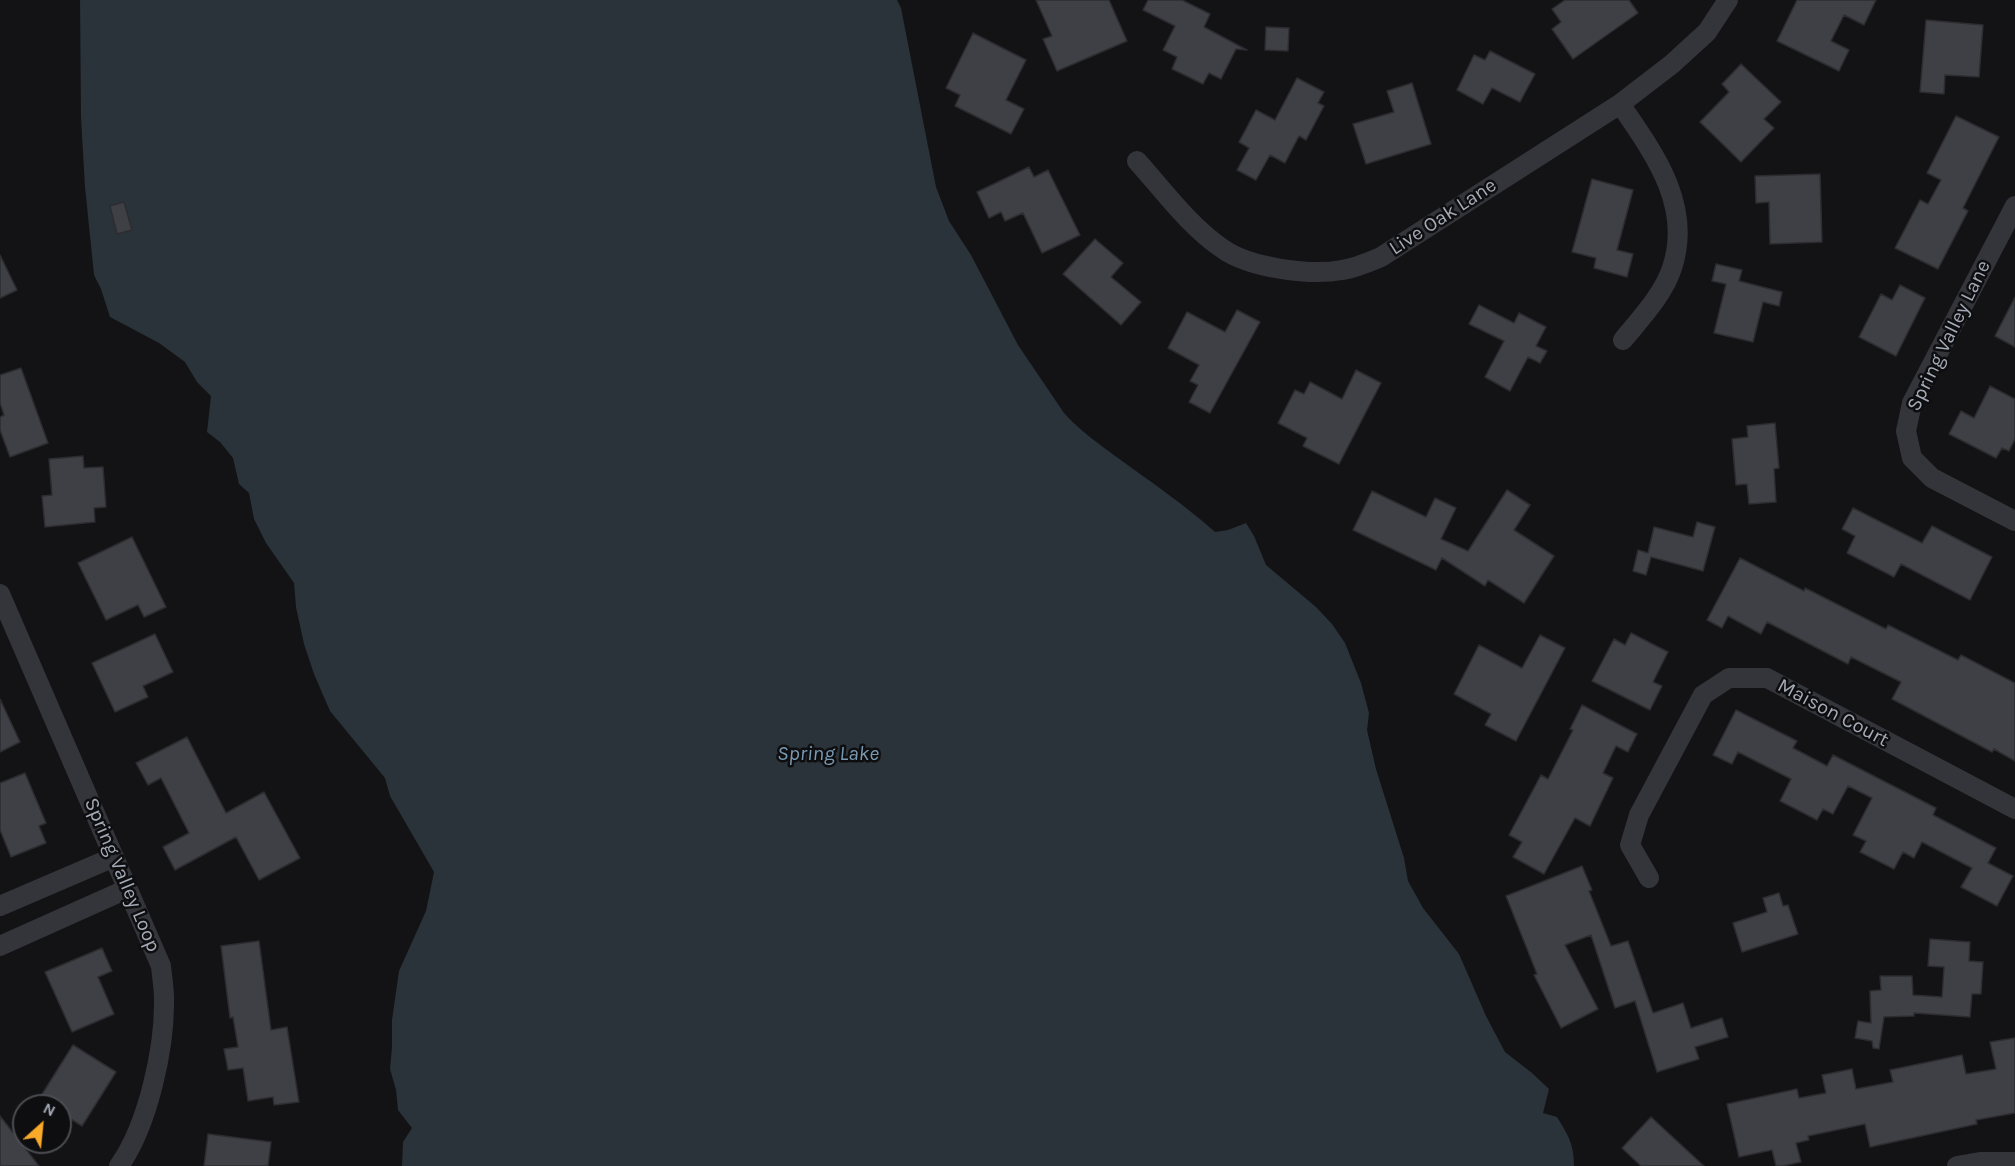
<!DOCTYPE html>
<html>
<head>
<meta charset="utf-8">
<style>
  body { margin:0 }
  #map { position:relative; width:2015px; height:1166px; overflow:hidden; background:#131315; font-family:Karla,sans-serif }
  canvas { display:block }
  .north { position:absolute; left:12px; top:1094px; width:60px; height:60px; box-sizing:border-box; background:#0e0e10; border:2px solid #4a4c52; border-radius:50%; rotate:27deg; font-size:16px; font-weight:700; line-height:24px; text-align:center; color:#a4aab6 }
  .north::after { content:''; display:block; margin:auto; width:21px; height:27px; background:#f8aa28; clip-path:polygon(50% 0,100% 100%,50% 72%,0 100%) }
</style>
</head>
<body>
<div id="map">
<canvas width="2015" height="1166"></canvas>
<div class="north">N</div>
</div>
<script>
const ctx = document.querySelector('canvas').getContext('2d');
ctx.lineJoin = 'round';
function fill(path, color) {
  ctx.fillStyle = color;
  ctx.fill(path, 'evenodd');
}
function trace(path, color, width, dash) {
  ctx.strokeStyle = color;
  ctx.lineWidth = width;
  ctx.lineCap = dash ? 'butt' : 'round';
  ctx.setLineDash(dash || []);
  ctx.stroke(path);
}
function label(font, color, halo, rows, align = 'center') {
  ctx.font = font + ' Karla,sans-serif';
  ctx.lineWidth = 5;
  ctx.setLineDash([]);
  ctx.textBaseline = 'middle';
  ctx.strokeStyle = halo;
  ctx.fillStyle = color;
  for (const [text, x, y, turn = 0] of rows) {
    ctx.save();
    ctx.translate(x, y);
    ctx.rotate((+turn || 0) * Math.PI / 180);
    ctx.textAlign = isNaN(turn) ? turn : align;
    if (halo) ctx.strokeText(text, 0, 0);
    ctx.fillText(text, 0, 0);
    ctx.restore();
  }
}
fill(new Path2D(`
  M 80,0 L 897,0 L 901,8 L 936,187 L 949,221 L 971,255 L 1018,345 L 1064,413 C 1079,430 1099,444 1118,458 C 1151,482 1185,505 1215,532 L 1228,530 L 1246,523 L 1254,536 L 1266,565 L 1316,607 L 1332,624 L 1345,643 L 1361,683 L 1369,713 L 1367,730 L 1376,769 L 1404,858 L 1408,881 L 1423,908 L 1459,954 L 1486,1016 L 1505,1052 L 1532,1073 L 1549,1089 L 1543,1113 L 1557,1117 C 1568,1135 1574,1144 1574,1166 L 402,1166 L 403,1142 L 412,1128 L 398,1110 L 396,1090 L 390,1069 L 392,1047 L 392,1020 L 399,971 L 426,911 L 434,872 L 390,796 L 385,778 L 330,711 L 314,674 L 304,644 L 296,607 L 294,583 L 266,543 L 254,519 L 249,493 L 239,484 L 233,458 L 220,442 L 207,432 L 211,396 L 197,382 L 185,362 L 159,343 L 110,317 L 101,289 L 94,275 L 85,187 L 81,117 Z`), '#293339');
const building = new Path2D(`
  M 1036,0 L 1109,0 L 1127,41 L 1057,71 L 1043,39 L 1052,36 Z
  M 1148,0 L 1182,0 L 1210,14 L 1204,27 L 1247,50 L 1236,49 L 1221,79 L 1209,73 L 1203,84 L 1172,69 L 1177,57 L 1163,50 L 1175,26 L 1143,10 Z
  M 1565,0 L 1629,0 L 1638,13 L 1573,59 L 1552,29 L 1561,22 L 1552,9 Z
  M 1797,0 L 1876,0 L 1864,25 L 1844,15 L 1831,41 L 1849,50 L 1839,71 L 1777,41 Z
  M 1926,20 L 1983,25 L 1979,77 L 1945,75 L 1944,94 L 1920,92 Z
  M 1266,27 L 1289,28 L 1288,51 L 1265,50 Z
  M 973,33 L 1026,60 L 1006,100 L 1024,109 L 1011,134 L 955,106 L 960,95 L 946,88 Z
  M 1490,51 L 1535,74 L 1520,102 L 1492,88 L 1483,104 L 1457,90 L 1474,55 L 1485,60 Z
  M 1741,64 L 1781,102 L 1764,119 L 1774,128 L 1741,162 L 1700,122 L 1729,92 L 1722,84 Z
  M 1297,78 L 1324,92 L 1318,103 L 1324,106 L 1306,140 L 1299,136 L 1285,163 L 1270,155 L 1256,180 L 1237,170 L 1249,148 L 1239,142 L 1256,110 L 1275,120 Z
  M 1412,83 L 1431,144 L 1366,164 L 1353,124 L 1394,112 L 1387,91 Z
  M 1956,116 L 1999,137 L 1963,208 L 1968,211 L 1938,269 L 1895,248 L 1920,200 L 1928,204 L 1941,180 L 1927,173 Z
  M 1029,167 L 1034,177 L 1048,170 L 1080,235 L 1042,253 L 1023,213 L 1005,221 L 1001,212 L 989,218 L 977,192 Z
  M 1820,174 L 1822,242 L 1770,244 L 1769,202 L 1756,203 L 1755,176 Z
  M 1592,179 L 1633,190 L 1617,250 L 1633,254 L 1627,277 L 1594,268 L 1596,258 L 1572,252 Z
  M 124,202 L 132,230 L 117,234 L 110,206 Z
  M 1095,239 L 1123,263 L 1111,277 L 1141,302 L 1121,325 L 1063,274 Z
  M 0,255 L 17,290 L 0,298 Z
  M 1716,264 L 1742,270 L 1739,281 L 1782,292 L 1779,306 L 1763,302 L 1753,342 L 1714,333 L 1726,284 L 1712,281 Z
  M 1900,285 L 1925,298 L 1896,356 L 1859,337 L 1881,294 L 1892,300 Z
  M 2015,297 L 2015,347 L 1995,336 Z
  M 1479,305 L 1514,323 L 1519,313 L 1546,327 L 1536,346 L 1547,351 L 1540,363 L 1528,357 L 1510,391 L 1485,377 L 1504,341 L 1469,324 Z
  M 1237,310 L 1260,322 L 1210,413 L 1189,402 L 1198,385 L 1190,381 L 1199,365 L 1168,348 L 1187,312 L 1225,332 Z
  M 21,368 L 48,443 L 10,457 L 0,430 L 0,417 L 4,415 L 0,403 L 0,375 Z
  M 1356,370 L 1381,383 L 1339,464 L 1303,446 L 1307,438 L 1278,423 L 1295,390 L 1304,394 L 1310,382 L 1342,399 Z
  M 1990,386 L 2015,399 L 2015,439 L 2009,451 L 2002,448 L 1996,458 L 1949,434 L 1961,411 L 1974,418 Z
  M 1775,423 L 1779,468 L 1774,469 L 1776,502 L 1749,504 L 1747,484 L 1736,485 L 1732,439 L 1748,437 L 1747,426 Z
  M 83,456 L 84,468 L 103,467 L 106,507 L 94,508 L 95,522 L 45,527 L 42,496 L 52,495 L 49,459 Z
  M 1507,490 L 1530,505 L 1514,530 L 1554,556 L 1524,603 L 1488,580 L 1485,586 L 1442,558 L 1436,570 L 1353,530 L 1372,491 L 1426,517 L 1435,498 L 1456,508 L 1441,539 L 1468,551 Z
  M 1853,508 L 1922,543 L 1932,526 L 1992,557 L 1970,600 L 1901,564 L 1894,577 L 1847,553 L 1855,536 L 1842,529 Z
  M 1697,522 L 1715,527 L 1703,571 L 1651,557 L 1646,575 L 1633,571 L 1638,550 L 1648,553 L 1654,527 L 1693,537 Z
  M 132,537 L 166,607 L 144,617 L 138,605 L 106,620 L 78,563 Z
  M 1740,558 L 1804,591 L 1805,588 L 1886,629 L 1888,625 L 1958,660 L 1961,655 L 2015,683 L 2015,761 L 1994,749 L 1992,752 L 1892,699 L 1901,682 L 1851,657 L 1848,664 L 1767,622 L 1761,634 L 1728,616 L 1722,628 L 1707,620 Z
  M 1631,633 L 1668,652 L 1653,682 L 1662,686 L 1650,710 L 1592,681 L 1614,639 L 1625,645 Z
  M 155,634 L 173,672 L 143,686 L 148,697 L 115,712 L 92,663 Z
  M 1540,635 L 1565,648 L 1516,741 L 1485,725 L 1491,714 L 1454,694 L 1479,645 L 1522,668 Z
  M 0,699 L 20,742 L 0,752 Z
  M 1582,705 L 1637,734 L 1628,752 L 1616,746 L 1603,773 L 1613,778 L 1590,826 L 1575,818 L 1544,874 L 1513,857 L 1522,842 L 1509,835 L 1541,775 L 1548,779 L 1573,730 L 1570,729 Z
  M 1736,710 L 1797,741 L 1793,748 L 1827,766 L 1833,755 L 1936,808 L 1933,815 L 1996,848 L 1988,863 L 2013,876 L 1997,906 L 1961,887 L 1972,868 L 1922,842 L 1914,858 L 1903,852 L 1894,869 L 1860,852 L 1866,841 L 1853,835 L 1872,798 L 1848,786 L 1833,814 L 1823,809 L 1817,820 L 1780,801 L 1791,779 L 1738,752 L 1732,764 L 1713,755 Z
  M 187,737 L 226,813 L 264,792 L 300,858 L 259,880 L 236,837 L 175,870 L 163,847 L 189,833 L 161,778 L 148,785 L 136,763 Z
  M 25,773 L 46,823 L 39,826 L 46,843 L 11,857 L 0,830 L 0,783 Z
  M 1582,866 L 1592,890 L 1589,891 L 1611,946 L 1628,941 L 1653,1013 L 1683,1003 L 1691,1028 L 1722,1018 L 1728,1037 L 1695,1047 L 1699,1059 L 1657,1072 L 1635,1001 L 1615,1008 L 1591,935 L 1565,945 L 1598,1009 L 1561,1028 L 1534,975 L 1537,974 L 1506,896 Z
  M 1779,893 L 1783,906 L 1788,905 L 1798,934 L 1742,952 L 1733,923 L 1767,912 L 1763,898 Z
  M 1930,939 L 1970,942 L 1969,961 L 1983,962 L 1981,994 L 1972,994 L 1970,1017 L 1914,1013 L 1914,1016 L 1884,1017 L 1879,1049 L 1873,1048 L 1872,1041 L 1855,1038 L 1858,1021 L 1871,1023 L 1870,991 L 1881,990 L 1880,976 L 1912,976 L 1913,995 L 1942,997 L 1944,967 L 1928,966 Z
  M 259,941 L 271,1030 L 287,1027 L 299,1102 L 274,1105 L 273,1097 L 248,1101 L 243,1068 L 228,1070 L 224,1049 L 238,1047 L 233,1017 L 230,1018 L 221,946 Z
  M 102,948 L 112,971 L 98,977 L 114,1014 L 72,1032 L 45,972 Z
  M 2015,1038 L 2015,1113 L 1976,1120 L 1977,1124 L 1870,1147 L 1865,1124 L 1808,1136 L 1809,1140 L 1796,1143 L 1801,1162 L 1783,1166 L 1776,1166 L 1772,1150 L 1739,1157 L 1727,1104 L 1797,1089 L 1799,1098 L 1826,1093 L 1822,1075 L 1852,1069 L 1856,1089 L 1893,1082 L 1890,1070 L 1962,1055 L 1966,1074 L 1996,1069 L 1990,1042 Z
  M 73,1045 L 116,1072 L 82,1126 L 60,1112 L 60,1106 L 50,1106 L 39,1099 Z
  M 0,1116 L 39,1166 L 0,1166 Z
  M 1651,1117 L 1704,1166 L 1641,1166 L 1622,1148 Z
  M 208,1134 L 271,1142 L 268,1166 L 204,1166 Z`);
fill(building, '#3f4045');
trace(building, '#2d2d31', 1.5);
trace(new Path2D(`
  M 1620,104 C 1653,152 1693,205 1672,268 C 1663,295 1641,318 1623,340
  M 1137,161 C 1163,190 1190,227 1223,249 C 1250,268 1310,276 1342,270 C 1355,268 1369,262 1381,257 L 1620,104 L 1672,64 L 1707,32 L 1728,0
  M 2015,206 L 1912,403 L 1906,431 L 1912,458 L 1932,478 L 2015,521
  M 0,594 L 161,966 C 162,977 164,988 164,998 C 165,1048 148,1125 119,1166
  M 1649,878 L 1630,845 L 1639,815 L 1703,695 L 1729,678 L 1767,678 L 2015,809
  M 0,906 L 114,857
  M 0,946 L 127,889
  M 1957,1166 L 1980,1162 L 2015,1162`), '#34353a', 20);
label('20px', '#a4aab6', '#0e0e10', [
  ["Live Oak Lane",1443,217,-33],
  ["Spring Valley Lane",1949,336,-64],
  ["Maison Court",1833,713,28],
  ["Spring Valley Loop",122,875,67]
]);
label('italic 21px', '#799ab3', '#0e0e10', [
  ["Spring Lake",828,754]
]);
</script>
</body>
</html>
